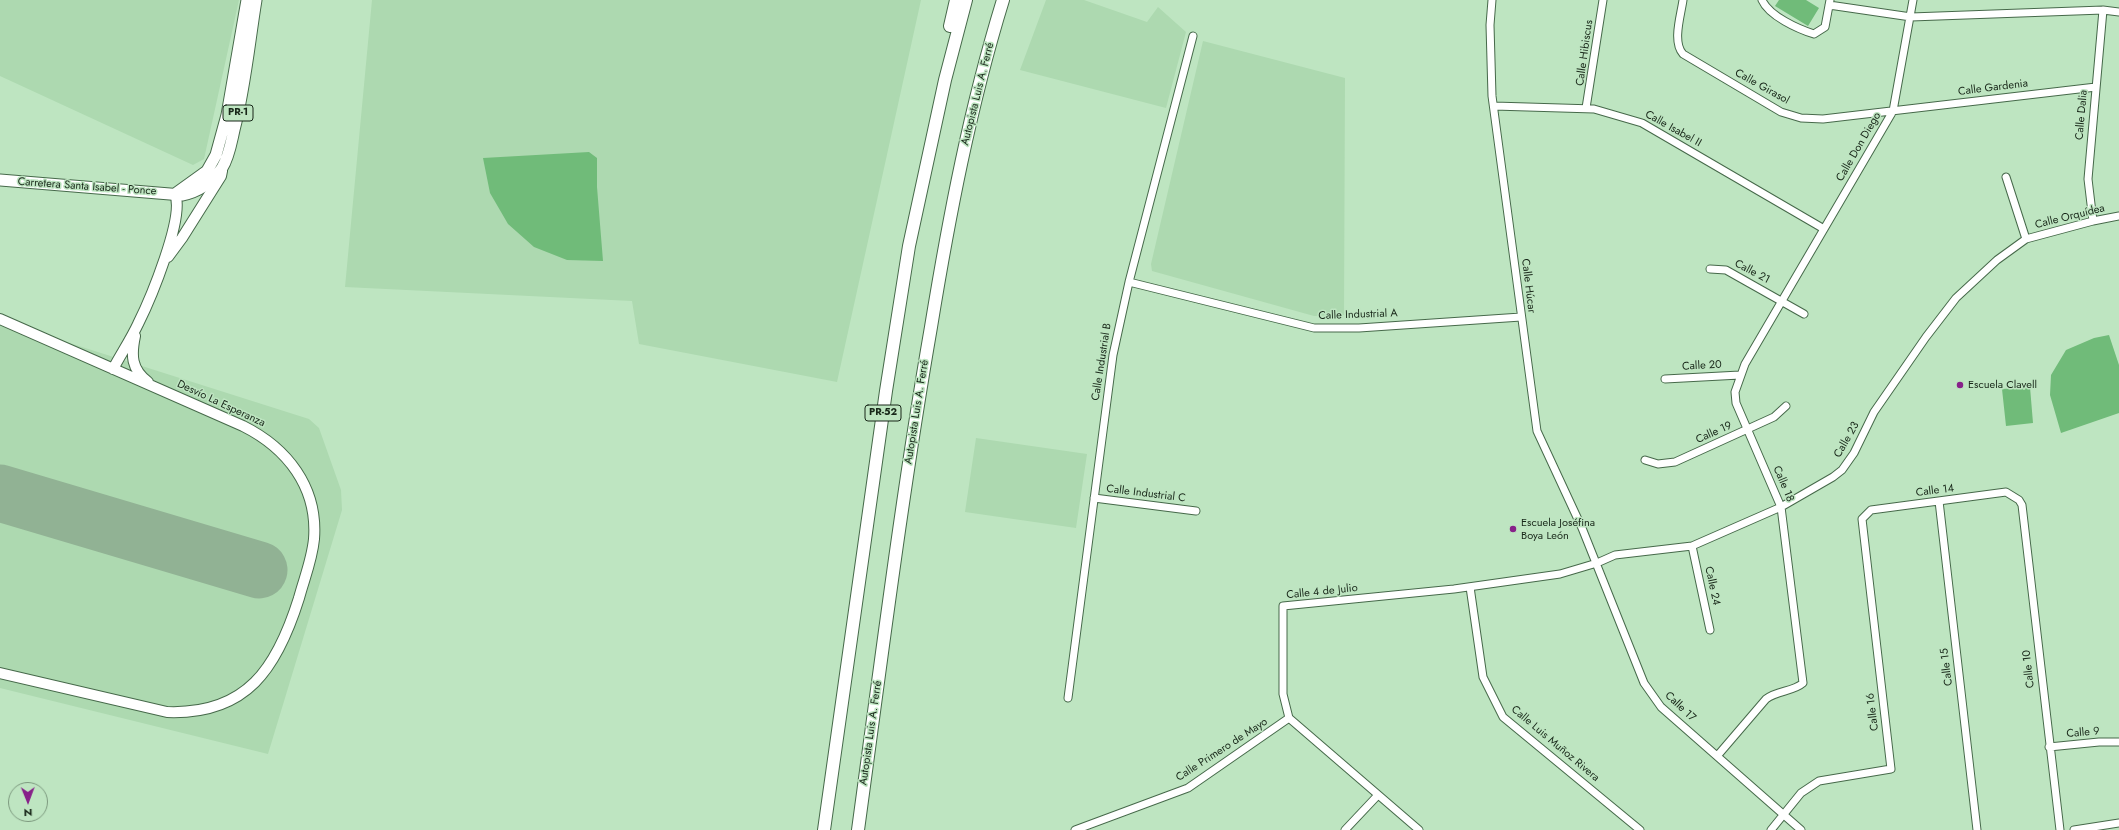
<!DOCTYPE html>
<html>
<head>
<meta charset="utf-8">
<style>
  body { margin:0 }
  #map { position:relative; width:2119px; height:830px; overflow:hidden; background:#bee5c1; font-family:Jost,sans-serif }
  canvas { display:block }
  .north { position:absolute; left:8px; top:782px; width:40px; height:40px; box-sizing:border-box; background:#bee5c1; border:1px solid #7c997e; border-radius:50%; rotate:179deg; font-size:11px; font-weight:700; line-height:16px; text-align:center; color:#182719 }
  .north::after { content:''; display:block; margin:auto; width:14px; height:18px; background:#872189; clip-path:polygon(50% 0,100% 100%,50% 72%,0 100%) }
</style>
</head>
<body>
<div id="map">
<canvas width="2119" height="830"></canvas>
<div class="north">N</div>
</div>
<script>
const ctx = document.querySelector('canvas').getContext('2d');
ctx.lineJoin = 'round';
function fill(path, color) {
  ctx.fillStyle = color;
  ctx.fill(path, 'evenodd');
}
function trace(path, color, width, dash) {
  ctx.strokeStyle = color;
  ctx.lineWidth = width;
  ctx.lineCap = dash ? 'butt' : 'round';
  ctx.setLineDash(dash || []);
  ctx.stroke(path);
}
function label(font, color, halo, rows, align = 'center') {
  ctx.font = font + ' Jost,sans-serif';
  ctx.lineWidth = 3;
  ctx.setLineDash([]);
  ctx.textBaseline = 'middle';
  ctx.strokeStyle = halo;
  ctx.fillStyle = color;
  for (const [text, x, y, turn = 0] of rows) {
    ctx.save();
    ctx.translate(x, y);
    ctx.rotate((+turn || 0) * Math.PI / 180);
    ctx.textAlign = isNaN(turn) ? turn : align;
    if (halo) ctx.strokeText(text, 0, 0);
    ctx.fillText(text, 0, 0);
    ctx.restore();
  }
}
fill(new Path2D(`
  M 0,0 L 239,0 L 204,159 L 193,165 L 0,76 Z
  M 372,0 L 921,0 L 837,382 L 639,344 L 632,301 L 345,287 Z
  M 1046,0 L 1084,0 L 1147,22 L 1158,7 L 1186,32 L 1166,108 L 1020,70 Z
  M 1203,41 L 1345,78 L 1344,315 L 1314,316 L 1152,271 L 1151,264 Z
  M 0,321 L 309,419 L 319,428 L 341,490 L 342,510 L 268,754 L 0,688 Z
  M 976,438 L 1087,454 L 1076,528 L 965,512 Z`), '#add9b0');
fill(new Path2D(`
  M 1779,0 L 1806,0 L 1819,8 L 1808,26 L 1775,6 Z
  M 589,152 L 597,158 L 597,187 L 603,261 L 567,260 L 534,247 L 508,224 L 490,193 L 483,158 Z
  M 2109,335 L 2119,365 L 2119,413 L 2061,433 L 2050,395 L 2051,375 L 2066,350 L 2094,338 Z
  M 2030,387 L 2033,423 L 2006,426 L 2002,389 Z`), '#70bb79');
trace(new Path2D(`
  M 0,493 L 259,570`), '#91b294', 57);
const street = new Path2D(`
  M 1492,0 L 1490,25 L 1492,96 L 1537,431 L 1582,528 L 1644,683 L 1661,707 L 1801,830
  M 1683,0 C 1681,15 1672,42 1683,54 L 1781,112 L 1801,118 L 1823,119 L 2096,87
  M 1762,0 C 1769,16 1798,29 1814,34 L 1825,27 L 1830,0
  M 1829,5 L 1911,17 L 2103,10 L 2119,12
  M 1494,106 L 1594,109 L 1642,123 L 1824,229
  M 1586,108 L 1603,0
  M 2006,177 L 2026,239
  M 2093,221 L 2088,179 L 2103,10
  M 1710,269 L 1726,270 L 1804,314
  M 1129,282 L 1314,328 L 1359,328 L 1521,317
  M 1665,379 L 1740,375
  M 1645,460 L 1658,464 L 1675,462 L 1774,417 L 1786,406
  M 1094,498 L 1196,511
  M 1939,501 L 1977,830
  M 1692,546 L 1710,630
  M 1470,587 L 1483,677 L 1503,717 L 1640,830
  M 1068,698 L 1113,355 L 1129,282 L 1193,36
  M 2049,747 L 2099,742 L 2119,742
  M 1718,755 L 1766,699 C 1777,690 1793,692 1803,683 L 1781,507 L 1736,403 L 1735,392 L 1745,364 L 1893,111 L 1913,0
  M 1075,830 L 1188,788 L 1289,718
  M 1345,830 L 1378,795
  M 1419,830 L 1289,718 L 1283,694 L 1283,606 L 1454,589 L 1560,574 L 1597,563 L 1615,555 L 1692,546 L 1781,507 L 1833,477 L 1842,470 L 1854,453 L 1874,412 L 1926,337 L 1956,298 L 1997,260 L 2026,239 L 2093,221 L 2119,216
  M 1771,830 L 1801,793 L 1819,781 L 1891,769 L 1862,519 L 1871,510 L 2006,492 L 2019,500 L 2022,505 L 2060,830
  M 2074,830 L 2119,823`);
const secondary = new Path2D(`
  M 168,257 L 182,238 L 221,176 L 222,171
  M 0,319 L 243,426 C 287,448 318,487 314,539 C 312,560 304,579 299,598 C 277,668 247,715 167,712 L 0,673
  M 135,336 C 131,355 131,369 148,382
  M 113,369 C 121,354 131,339 138,324 C 150,300 185,217 175,194`);
const primary = new Path2D(`
  M 0,180 L 182,195 C 198,192 213,182 222,168 C 229,157 231,143 234,130 C 245,87 249,43 256,0
  M 175,194 L 207,171 L 216,155 L 227,115 L 247,0`);
const highway = new Path2D(`
  M 950,26 L 956,0
  M 824,830 L 886,391 L 909,246 L 945,80 L 966,0
  M 858,830 C 881,662 902,494 931,327 C 949,217 970,107 1003,0`);
trace(street, '#46694a', 9);
trace(secondary, '#46694a', 12);
trace(primary, '#46694a', 13);
trace(highway, '#46694a', 14);
trace(street, '#fff', 7);
trace(secondary, '#fff', 10);
trace(primary, '#fff', 11);
trace(highway, '#fff', 12);
for (const [x, y, r, color] of [
  [1960,385,4,"#872189"],
  [1513,529,4,"#872189"]
]) {
  const dot = new Path2D();
  dot.arc(x, y, r, 0, 2 * Math.PI);
  ctx.fillStyle = color;
  ctx.fill(dot);
  trace(dot, '#bee5c1', 1.5);
}
for (const [x, y, w] of [
  [238,113,30],
  [883,413,36]
]) {
  const box = new Path2D();
  box.roundRect(x - w / 2, y - 8, w, 16, 3);
  ctx.fillStyle = '#bee5c1';
  ctx.fill(box);
  trace(box, '#182719', 1);
}
label('bold 10px', '#182719', null, [
  ["PR-1",238,113],
  ["PR-52",883,413]
]);
label('11px', '#182719', '#bee5c1', [
  ["Calle Hibiscus",1585,53,-82],
  ["Calle Girasol",1762,87,29],
  ["Calle Gardenia",1993,88,-7],
  ["Autopista Luis A. Ferré",978,94,-76],
  ["Calle Dalia",2082,115,-85],
  ["Calle Isabel II",1673,129,29],
  ["Calle Don Diego",1859,147,-60],
  ["Carretera Santa Isabel - Ponce",87,187,4],
  ["Calle Orquídea",2070,217,-14],
  ["Calle 21",1752,272,28],
  ["Calle Húcar",1528,286,83],
  ["Calle Industrial A",1358,315,-2],
  ["Calle Industrial B",1102,362,-81],
  ["Calle 20",1702,366,-3],
  ["Desvío La Esperanza",221,404,25],
  ["Autopista Luis A. Ferré",917,412,-81],
  ["Calle 19",1714,433,-24],
  ["Calle 23",1847,440,-60],
  ["Calle 18",1783,484,67],
  ["Calle 14",1935,491,-7],
  ["Calle Industrial C",1146,494,7],
  ["Calle 24",1712,586,78],
  ["Calle 4 de Julio",1322,592,-6],
  ["Calle 15",1947,667,-97],
  ["Calle 10",2029,669,-96],
  ["Calle 17",1680,707,43],
  ["Calle 16",1873,712,-97],
  ["Autopista Luis A. Ferré",871,733,-82],
  ["Calle 9",2083,733,-5],
  ["Calle Luis Muñoz Rivera",1555,744,40],
  ["Calle Primero de Mayo",1222,750,-33]
]);
label('11px', '#182719', '#bee5c1', [
  ["Escuela Clavell",1968,385],
  ["Escuela Joséfina",1521,523],
  ["Boya León",1521,536]
], 'left');
</script>
</body>
</html>
